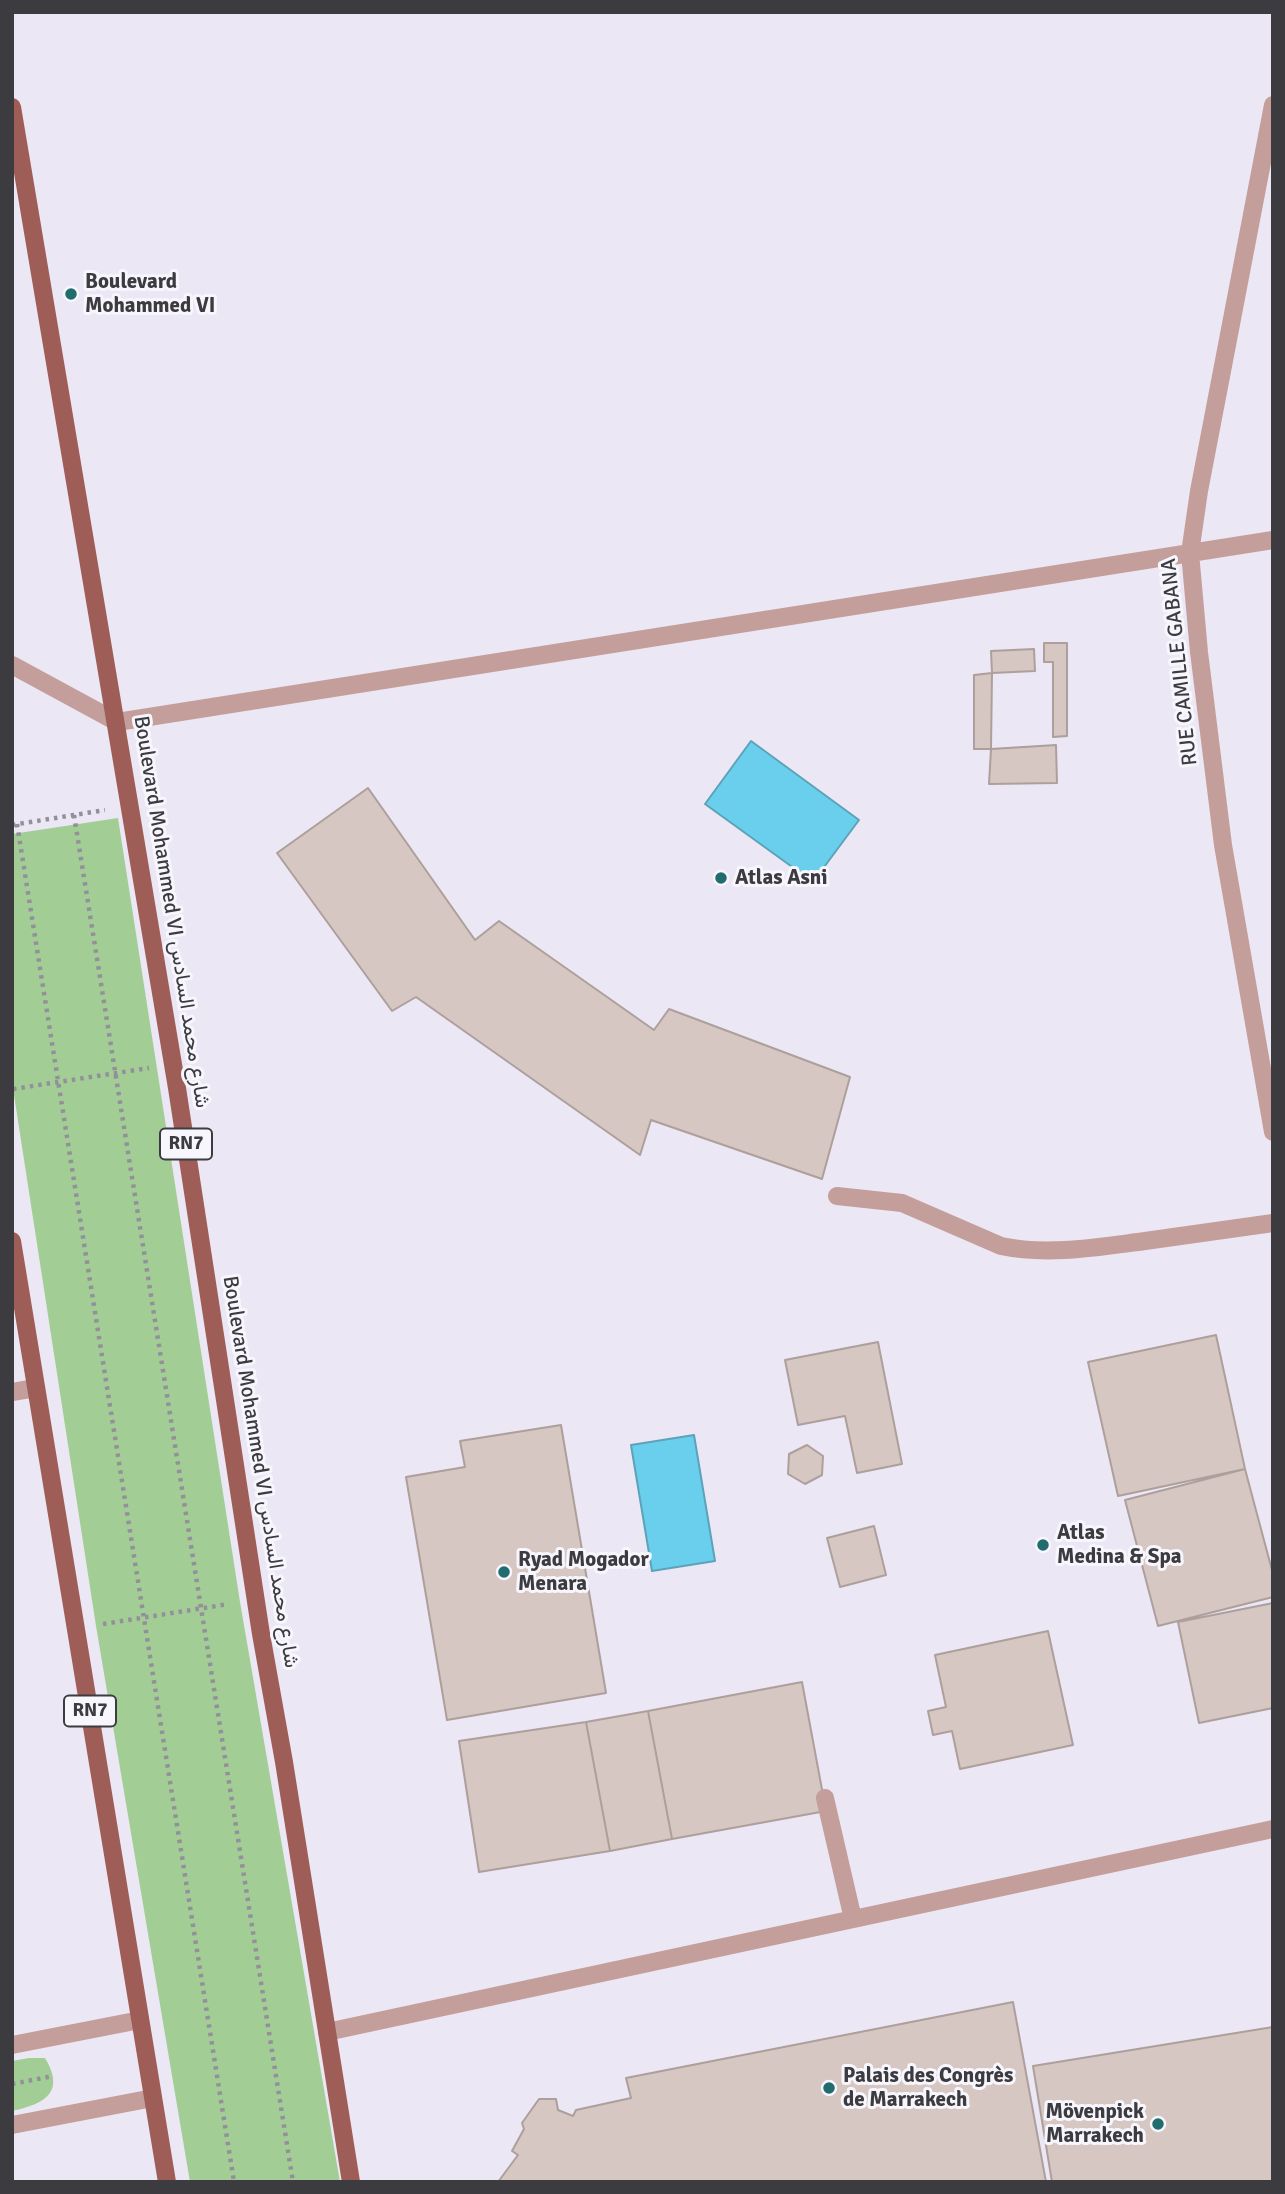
<!DOCTYPE html>
<html>
<head>
<meta charset="utf-8">
<style>
  body { margin:0 }
  #map { position:relative; width:1285px; height:2194px; overflow:hidden; background:#ece7f4; font-family:Signika,sans-serif }
  canvas { display:block }
  .frame { position:absolute; inset:0; border:14px solid #3c3b40; pointer-events:none }
</style>
</head>
<body>
<div id="map">
<canvas width="1285" height="2194"></canvas>
<div class="frame"></div>
</div>
<script>
const ctx = document.querySelector('canvas').getContext('2d');
ctx.lineJoin = 'round';
function fill(path, color) {
  ctx.fillStyle = color;
  ctx.fill(path, 'evenodd');
}
function trace(path, color, width, dash) {
  ctx.strokeStyle = color;
  ctx.lineWidth = width;
  ctx.lineCap = dash ? 'butt' : 'round';
  ctx.setLineDash(dash || []);
  ctx.stroke(path);
}
function label(font, color, halo, rows, align = 'center') {
  ctx.font = font + ' Signika,Vazirmatn,sans-serif';
  ctx.lineWidth = 6;
  ctx.setLineDash([]);
  ctx.textBaseline = 'middle';
  ctx.strokeStyle = halo;
  ctx.fillStyle = color;
  for (const [text, x, y, turn = 0] of rows) {
    ctx.save();
    ctx.translate(x, y);
    ctx.rotate((+turn || 0) * Math.PI / 180);
    ctx.textAlign = isNaN(turn) ? turn : align;
    if (halo) ctx.strokeText(text, 0, 0);
    ctx.fillText(text, 0, 0);
    ctx.restore();
  }
}
fill(new Path2D(`
  M 118,818 L 240,1602 L 340,2182 L 190,2182 L 96,1626 L 12,1082 L 12,834 Z
  M 29,2058 L 45,2058 C 66,2093 44,2104 12,2111 L 12,2061 Z`), '#a2ce96');
const water = new Path2D(`
  M 751,741 L 859,820 L 813,882 L 705,804 Z
  M 694,1435 L 715,1561 L 652,1571 L 631,1445 Z`);
fill(water, '#6acfed');
trace(water, '#5ca3b9', 2);
const building = new Path2D(`
  M 1044,643 L 1067,643 L 1067,736 L 1053,737 L 1053,662 L 1044,662 Z
  M 1034,649 L 1035,671 L 992,673 L 991,651 Z
  M 992,673 L 991,749 L 974,749 L 974,675 Z
  M 1056,745 L 1057,783 L 989,784 L 991,749 Z
  M 368,788 L 475,940 L 499,921 L 654,1030 L 669,1009 L 850,1077 L 822,1179 L 651,1120 L 640,1155 L 416,997 L 392,1011 L 277,853 Z
  M 1216,1335 L 1245,1469 L 1118,1496 L 1088,1362 Z
  M 878,1342 L 902,1464 L 857,1473 L 845,1416 L 798,1425 L 785,1360 Z
  M 561,1425 L 606,1693 L 447,1720 L 406,1477 L 465,1467 L 460,1441 Z
  M 807,1445 L 823,1456 L 822,1475 L 805,1484 L 788,1474 L 789,1454 Z
  M 1245,1469 L 1273,1574 L 1273,1597 L 1158,1626 L 1125,1500 Z
  M 874,1526 L 886,1575 L 840,1587 L 827,1538 Z
  M 1273,1603 L 1273,1708 L 1199,1723 L 1178,1622 Z
  M 1048,1631 L 1073,1745 L 960,1769 L 952,1731 L 933,1735 L 928,1711 L 946,1707 L 935,1655 Z
  M 802,1682 L 826,1811 L 672,1839 L 648,1711 Z
  M 648,1711 L 672,1839 L 610,1851 L 586,1722 Z
  M 586,1722 L 610,1851 L 479,1872 L 459,1741 Z
  M 1013,2002 L 1046,2182 L 498,2182 L 518,2155 L 512,2151 L 524,2129 L 522,2123 L 539,2099 L 556,2099 L 558,2110 L 573,2116 L 576,2110 L 631,2098 L 626,2078 Z
  M 1273,2027 L 1273,2182 L 1052,2182 L 1033,2066 Z`);
fill(building, '#d6c7c3');
trace(building, '#ad9f9b', 2);
trace(new Path2D(`
  M 74,815 L 293,2182
  M 17,824 L 234,2182
  M 12,825 L 105,810
  M 13,1089 L 149,1068
  M 103,1624 L 229,1604
  M 12,2084 L 53,2076`), '#939099', 4.5, [3.5, 5]);
trace(new Path2D(`
  M 1273,105 L 1199,491 L 1190,553 L 1199,652 L 1223,845 L 1273,1132
  M 12,665 L 117,722 L 1273,540
  M 837,1196 L 902,1203 L 1001,1246 C 1048,1256 1098,1247 1145,1241 C 1188,1235 1230,1229 1273,1223
  M 12,1392 L 36,1388
  M 825,1798 L 853,1919
  M 327,2032 L 1273,1829
  M 12,2045 L 140,2020
  M 12,2125 L 153,2098`), '#c49e9a', 18);
trace(new Path2D(`
  M 12,107 L 177,1088 L 261,1634 L 284,1762 L 351,2182
  M 12,1241 L 167,2182`), '#9f5d58', 18);
for (const [x, y, r, color] of [
  [71,294,7,"#206c6e"],
  [721,878,7,"#206c6e"],
  [1043,1545,7,"#206c6e"],
  [504,1572,7,"#206c6e"],
  [829,2088,7,"#206c6e"],
  [1158,2124,7,"#206c6e"]
]) {
  const dot = new Path2D();
  dot.arc(x, y, r, 0, 2 * Math.PI);
  ctx.fillStyle = color;
  ctx.fill(dot);
  trace(dot, '#f8f6fd', 2.5);
}
for (const [x, y, w] of [
  [186,1144,52],
  [90,1711,52]
]) {
  const box = new Path2D();
  box.roundRect(x - w / 2, y - 15.5, w, 31, 5);
  ctx.fillStyle = '#f8f6fd';
  ctx.fill(box);
  trace(box, '#3c3b40', 2);
}
label('bold 19px', '#3c3b40', null, [
  ["RN7",186,1144],
  ["RN7",90,1711]
]);
label('bold 21px', '#3c3b40', '#f8f6fd', [
  ["Boulevard",85,282],
  ["Mohammed VI",85,306],
  ["Atlas Asni",735,878],
  ["Atlas",1057,1533],
  ["Medina & Spa",1057,1557],
  ["Ryad Mogador",518,1560],
  ["Menara",518,1584],
  ["Palais des Congrès",843,2076],
  ["de Marrakech",843,2100],
  ["Mövenpick",1144,2112,"right"],
  ["Marrakech",1144,2136,"right"]
], 'left');
label('21px', '#3c3b40', '#f8f6fd', [
  ["RUE CAMILLE GABANA",1180,662,-96],
  ["Boulevard Mohammed VI شارع محمد السادس",171,912,81],
  ["Boulevard Mohammed VI شارع محمد السادس",260,1472,81]
]);
</script>
</body>
</html>
